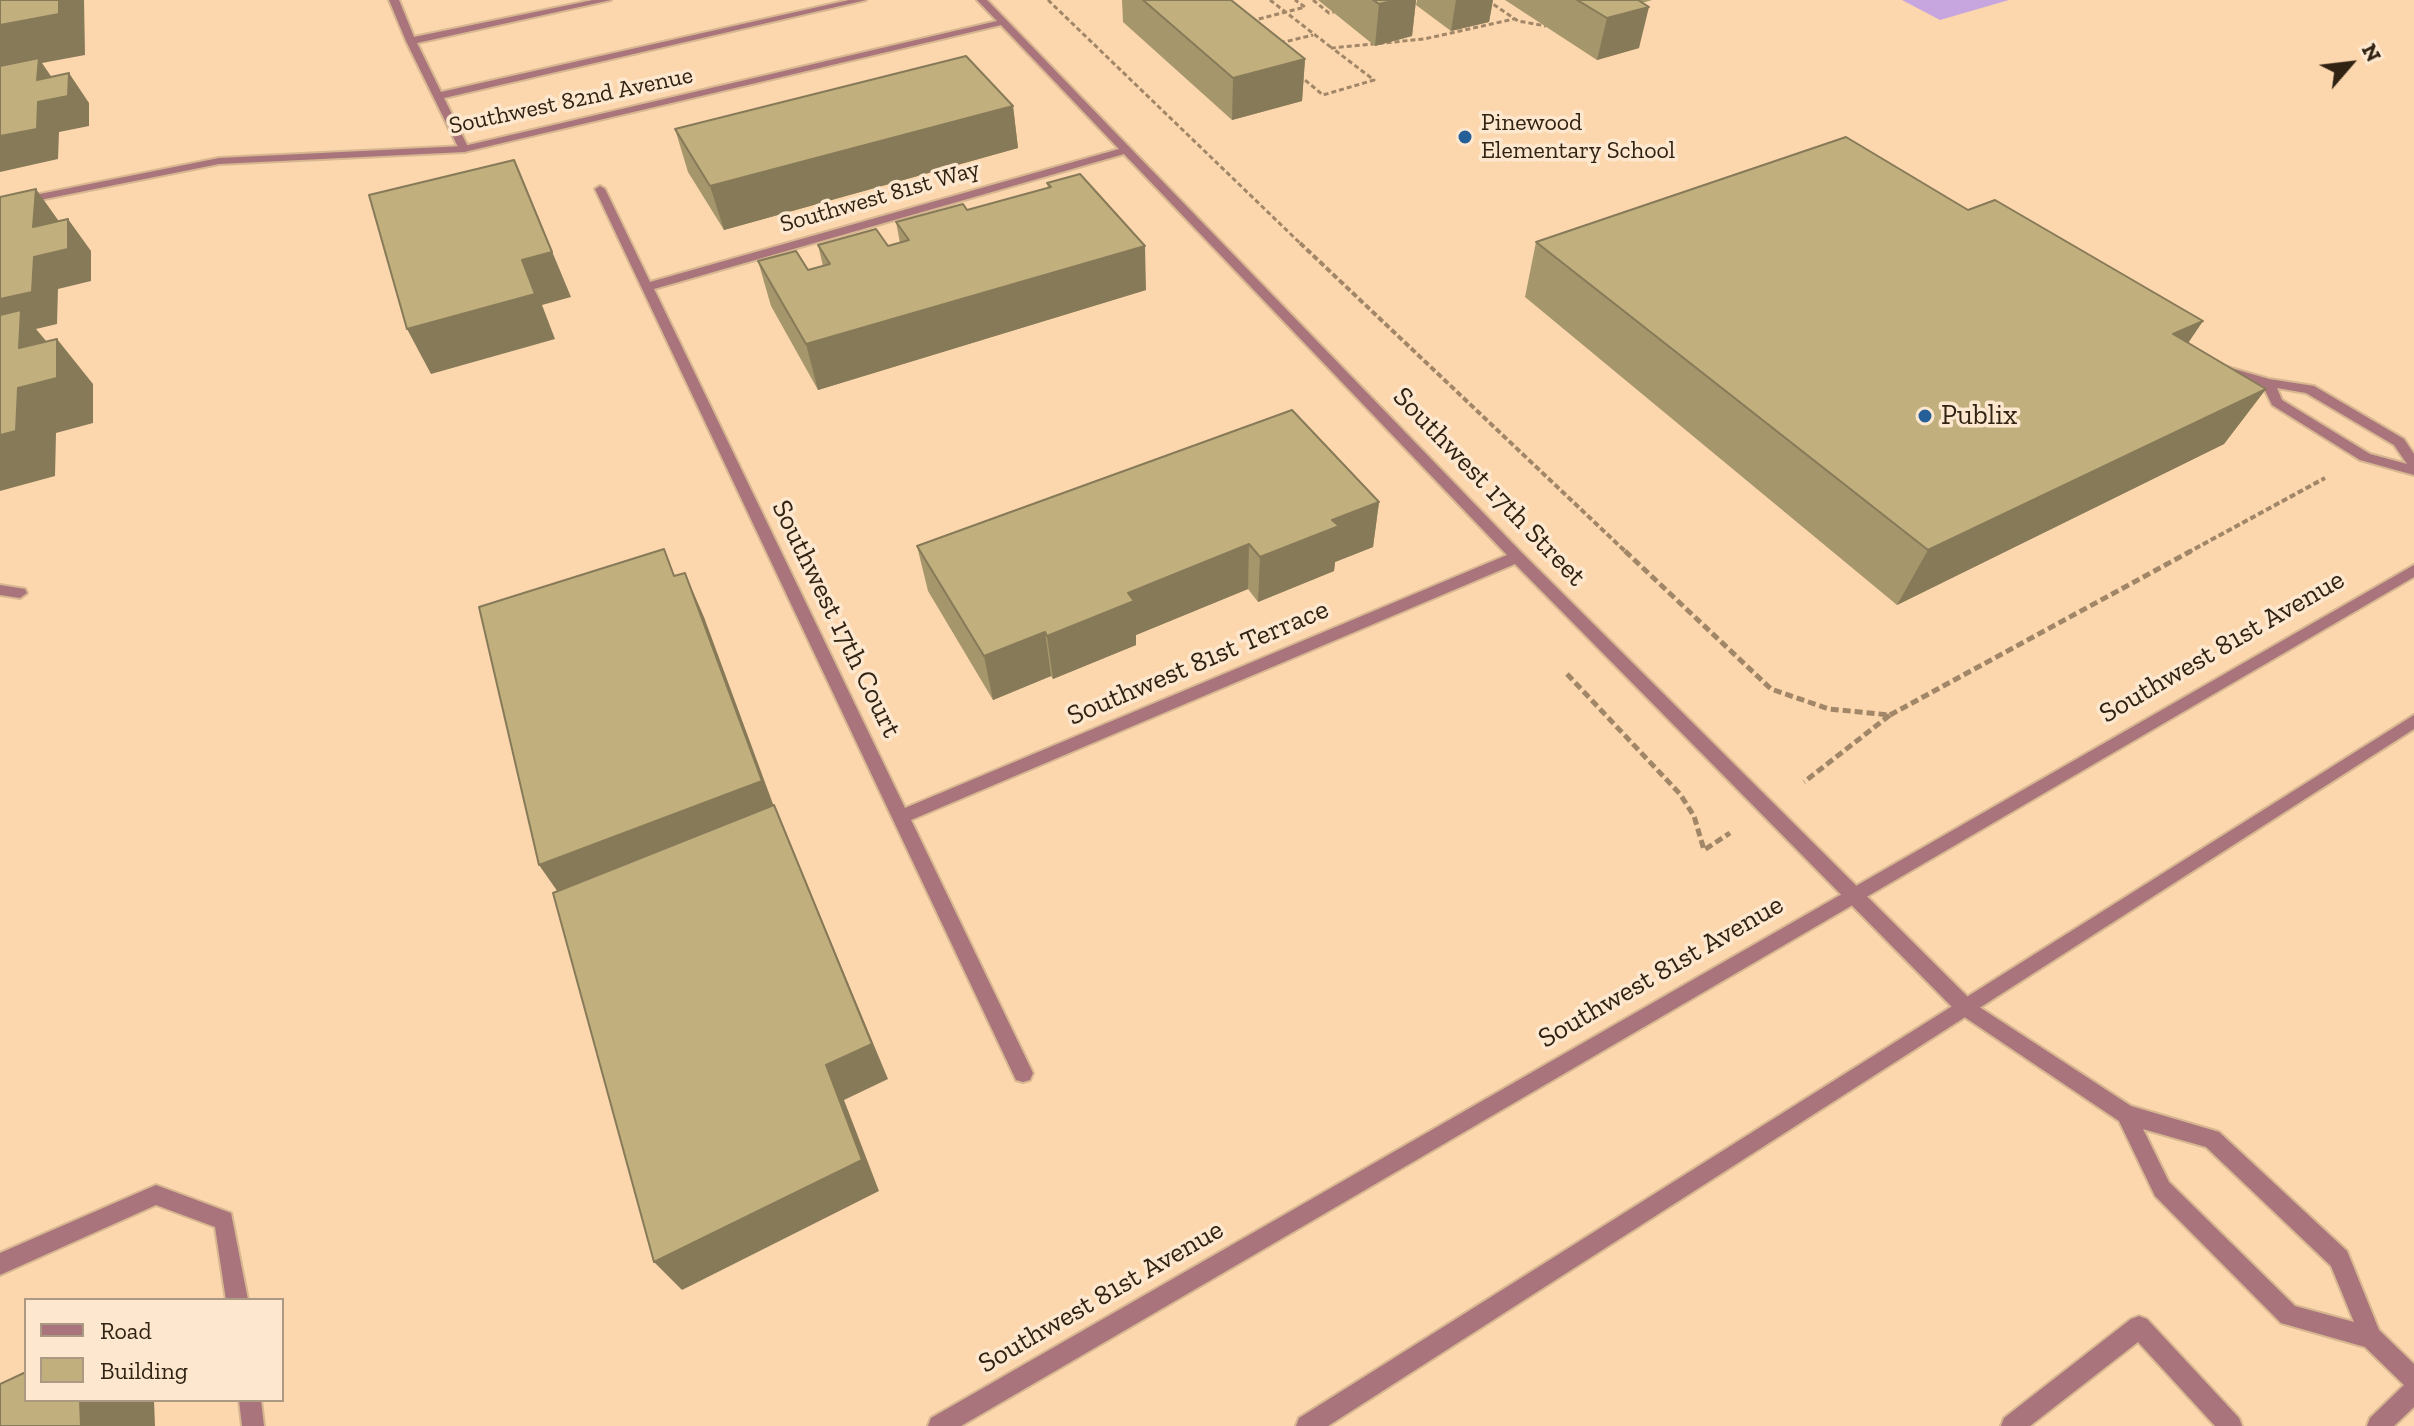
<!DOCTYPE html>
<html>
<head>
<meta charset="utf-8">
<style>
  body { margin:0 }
  #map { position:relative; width:2414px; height:1426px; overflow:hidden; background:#fcd7ad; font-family:"Zilla Slab",serif }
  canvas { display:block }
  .legend { position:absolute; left:24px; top:1298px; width:260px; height:104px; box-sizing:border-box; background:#fde7ce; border:2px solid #ab9983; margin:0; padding:10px 14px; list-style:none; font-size:24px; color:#312313 }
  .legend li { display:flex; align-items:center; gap:16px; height:40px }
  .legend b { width:40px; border:2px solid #ab9983 }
  .north { position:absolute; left:2310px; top:24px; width:80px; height:80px; -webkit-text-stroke:6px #fde7ce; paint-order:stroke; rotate:62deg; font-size:22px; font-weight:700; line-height:32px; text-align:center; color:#312313 }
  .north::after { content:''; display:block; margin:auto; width:28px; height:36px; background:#312313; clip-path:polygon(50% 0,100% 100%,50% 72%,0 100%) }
</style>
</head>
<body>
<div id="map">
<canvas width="2414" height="1426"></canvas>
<ul class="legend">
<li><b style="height:10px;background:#a9747b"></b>Road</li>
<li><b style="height:22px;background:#c1af7e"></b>Building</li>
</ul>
<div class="north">N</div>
</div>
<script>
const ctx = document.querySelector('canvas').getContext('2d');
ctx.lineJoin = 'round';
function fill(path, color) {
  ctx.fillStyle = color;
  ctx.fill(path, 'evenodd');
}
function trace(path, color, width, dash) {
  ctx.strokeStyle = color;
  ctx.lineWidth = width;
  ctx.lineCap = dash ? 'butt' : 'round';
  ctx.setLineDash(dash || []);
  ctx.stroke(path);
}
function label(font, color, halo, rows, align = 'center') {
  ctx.font = font + ' "Zilla Slab",serif';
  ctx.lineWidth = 7;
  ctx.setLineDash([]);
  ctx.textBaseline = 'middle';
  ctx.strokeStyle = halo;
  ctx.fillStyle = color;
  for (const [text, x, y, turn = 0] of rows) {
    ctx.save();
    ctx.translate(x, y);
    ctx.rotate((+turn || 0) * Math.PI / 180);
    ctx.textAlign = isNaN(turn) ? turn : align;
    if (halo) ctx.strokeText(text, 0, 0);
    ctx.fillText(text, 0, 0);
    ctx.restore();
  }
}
fill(new Path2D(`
  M 1902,0 L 2009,0 L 1940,20 Z`), '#c7a6df');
const service = new Path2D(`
  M 389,0 L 399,0 L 414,37 L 593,0 L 611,0 L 417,43 L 441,92 L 849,0 L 866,0 L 444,98 L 469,149 L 464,152 L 459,149 L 406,41 Z
  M 2224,366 L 2269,379 L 2314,386 L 2404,439 L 2414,454 L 2414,475 L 2360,460 L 2272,405 L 2263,386 L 2220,373 L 2220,367 ZM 2277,388 L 2306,393 L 2394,445 L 2407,464 L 2370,454 L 2282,400 Z
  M 1964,997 L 2131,1106 L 2219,1132 L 2347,1251 L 2379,1330 L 2414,1364 L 2414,1407 L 2394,1426 L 2367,1426 L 2370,1418 L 2404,1385 L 2365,1347 L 2281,1323 L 2155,1196 L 2119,1121 L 1957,1012 L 1955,1006 L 1957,1000 ZM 2143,1129 L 2206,1147 L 2331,1266 L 2354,1322 L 2295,1306 L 2169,1182 Z
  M 156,1185 L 231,1213 L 248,1300 L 226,1300 L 215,1227 L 156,1205 L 0,1275 L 0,1253 Z
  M 2139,1316 L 2147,1319 L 2239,1418 L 2242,1426 L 2215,1426 L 2138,1342 L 2030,1426 L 2001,1426 L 2004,1418 L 2131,1319 Z
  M 239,1400 L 261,1400 L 264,1426 L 242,1426 Z`);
const minor = new Path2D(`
  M 977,0 L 987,0 L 1522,553 L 1971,1000 L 1973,1006 L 1971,1012 L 1964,1015 L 1957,1012 L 1515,564 L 911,820 L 1033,1073 L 1030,1080 L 1023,1082 L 1016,1080 L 595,189 L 600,186 L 605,189 L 650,282 L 1119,149 L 1001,25 L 464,152 L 219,164 L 0,208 L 0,202 L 219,158 L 464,146 L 997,21 ZM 1124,154 L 1507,555 L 905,808 L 654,289 Z
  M 0,585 L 25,589 L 27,593 L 20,598 L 0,595 Z`);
const tertiary = new Path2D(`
  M 2414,565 L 2414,577 L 961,1426 L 928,1426 L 931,1418 Z
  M 2414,715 L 2414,729 L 1328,1426 L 1296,1426 L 1299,1418 Z`);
trace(service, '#d7b791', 4);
trace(minor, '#d7b791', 4);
trace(tertiary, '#d7b791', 4);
trace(new Path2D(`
  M 1048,0 L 1302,245
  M 1270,0 L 1332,48
  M 1313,0 L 1329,13 L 1334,12
  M 1487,0 L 1518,21 L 1546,26
  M 1251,21 L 1305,7 L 1295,0
  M 1280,43 L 1313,35
  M 1299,75 L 1323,95 L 1374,80 L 1332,48 L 1424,39 L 1514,19`), '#a18768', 3, [5, 3]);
trace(new Path2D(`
  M 1300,243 L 1627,553
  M 2187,553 L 2325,478`), '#a18768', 4, [6, 3]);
trace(new Path2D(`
  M 1625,551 L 1771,689 L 1829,709 L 1890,715 L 1804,782
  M 1567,674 L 1680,794 L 1694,816 L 1704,850 L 1730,833
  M 1890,715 L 2191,551`), '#a18768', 5, [8, 4]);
fill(service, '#a9747b');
fill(minor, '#a9747b');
fill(tertiary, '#a9747b');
fill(new Path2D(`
  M 1122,0 L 1231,0 L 1305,59 L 1302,101 L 1232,120 L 1123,22 Z
  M 1318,0 L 1416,0 L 1412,36 L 1375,46 Z
  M 1417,0 L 1493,0 L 1489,22 L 1451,31 L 1416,5 Z
  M 1505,0 L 1652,0 L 1642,3 L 1639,48 L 1597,60 Z
  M 1013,106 L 1018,148 L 724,230 L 688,172 L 675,129 Z
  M 1047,183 L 1146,290 L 818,390 L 771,306 L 758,261 L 808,270 L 823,266 L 818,245 L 888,246 L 900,243 L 896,222 L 967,210 L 1048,188 Z
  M 1968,210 L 2203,321 L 2188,342 L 2266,389 L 2224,444 L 1897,605 L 1525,297 L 1536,242 Z
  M 1379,502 L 1373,547 L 1335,562 L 1334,571 L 1258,602 L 1248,589 L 1136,635 L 1136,645 L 1053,679 L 1051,676 L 993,700 L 928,591 L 917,546 Z`), '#a6966c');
fill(new Path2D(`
  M 59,0 L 84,0 L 85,55 L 42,63 L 59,88 L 69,73 L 89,103 L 89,126 L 59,132 L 58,159 L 0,172 L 0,25 Z
  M 1397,0 L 1416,0 L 1412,36 L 1375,46 L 1379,4 Z
  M 1456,0 L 1493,0 L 1489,22 L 1451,31 Z
  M 1649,7 L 1639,48 L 1597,60 L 1607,18 Z
  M 1305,59 L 1302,101 L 1232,120 L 1233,78 Z
  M 1013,106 L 1018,148 L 724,230 L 710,186 Z
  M 514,160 L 571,297 L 542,305 L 555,339 L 431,374 L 407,329 L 522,260 Z
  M 36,189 L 58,220 L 57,252 L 68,219 L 91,251 L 91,281 L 58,289 L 57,324 L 36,329 L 57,354 L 57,339 L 93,384 L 93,423 L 56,433 L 55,476 L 0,491 L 0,299 L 34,257 L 33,227 Z
  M 1145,246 L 1146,290 L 818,390 L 806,344 Z
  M 2203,321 L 2166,376 L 2173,334 Z
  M 2266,389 L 2224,444 L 1897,605 L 1928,550 Z
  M 1379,502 L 1373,547 L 1335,562 L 1334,571 L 1258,602 L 1260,557 L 1332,520 Z
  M 1249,544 L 1248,589 L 1136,635 L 1136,645 L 1053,679 L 1047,636 L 1128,593 Z
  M 685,573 L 704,617 L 780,823 L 567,905 L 539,865 Z
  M 1045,632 L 1051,676 L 993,700 L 984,656 Z
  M 774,805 L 888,1079 L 844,1100 L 879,1191 L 682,1290 L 654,1262 Z
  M 80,1400 L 154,1400 L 155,1426 L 81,1426 Z`), '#877a58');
const building = new Path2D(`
  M 0,0 L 59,0 L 59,14 L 0,25 Z
  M 1143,0 L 1231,0 L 1305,59 L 1233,78 Z
  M 1373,0 L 1397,0 L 1379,4 Z
  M 1577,0 L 1638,0 L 1649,7 L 1607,18 Z
  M 966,56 L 1013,106 L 710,186 L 675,129 Z
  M 39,58 L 37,80 L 69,73 L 68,96 L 38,102 L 37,129 L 0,136 L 0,66 Z
  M 1846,137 L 1968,210 L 1995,200 L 2203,321 L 2173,334 L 2266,389 L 1928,550 L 1536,242 Z
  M 514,160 L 552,252 L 522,260 L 535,294 L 407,329 L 369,195 Z
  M 1080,174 L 1145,246 L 806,344 L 758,261 L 796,251 L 808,270 L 830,264 L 818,245 L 876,229 L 888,246 L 909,240 L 896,222 L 963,204 L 967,210 L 1051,187 L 1047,183 Z
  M 36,189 L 33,227 L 68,219 L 68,249 L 34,257 L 32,292 L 0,299 L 0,197 Z
  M 21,310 L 19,348 L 57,339 L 57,378 L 18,388 L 16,431 L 0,435 L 0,315 Z
  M 1292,410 L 1379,502 L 1332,520 L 1339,526 L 1260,557 L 1249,544 L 1128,593 L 1134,601 L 1047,636 L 1045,632 L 984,656 L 917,546 Z
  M 664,549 L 674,576 L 685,573 L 762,781 L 539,865 L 479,607 Z
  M 774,805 L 872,1044 L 826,1065 L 862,1160 L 654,1262 L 553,893 Z
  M 26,1372 L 26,1400 L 80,1400 L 81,1426 L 0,1426 L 0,1384 Z`);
fill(building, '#c1af7e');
trace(building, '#877a58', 2);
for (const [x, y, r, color] of [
  [1465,137,8,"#255f97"],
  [1925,416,8,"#255f97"]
]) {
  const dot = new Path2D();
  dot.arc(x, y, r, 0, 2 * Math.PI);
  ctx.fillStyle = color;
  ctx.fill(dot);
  trace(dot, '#fde7ce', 3);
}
label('24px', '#312313', '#fde7ce', [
  ["Southwest 82nd Avenue",571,101,-12],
  ["Southwest 81st Way",880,197,-16]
]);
label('24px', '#312313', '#fde7ce', [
  ["Pinewood",1481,123],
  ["Elementary School",1481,151]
], 'left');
label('28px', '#312313', '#fde7ce', [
  ["Publix",1941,416]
], 'left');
label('28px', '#312313', '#fde7ce', [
  ["Southwest 17th Street",1489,487,46],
  ["Southwest 17th Court",836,619,64],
  ["Southwest 81st Avenue",2222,647,-30],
  ["Southwest 81st Terrace",1198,663,-23],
  ["Southwest 81st Avenue",1661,972,-30],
  ["Southwest 81st Avenue",1101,1297,-30]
]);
</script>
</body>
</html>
